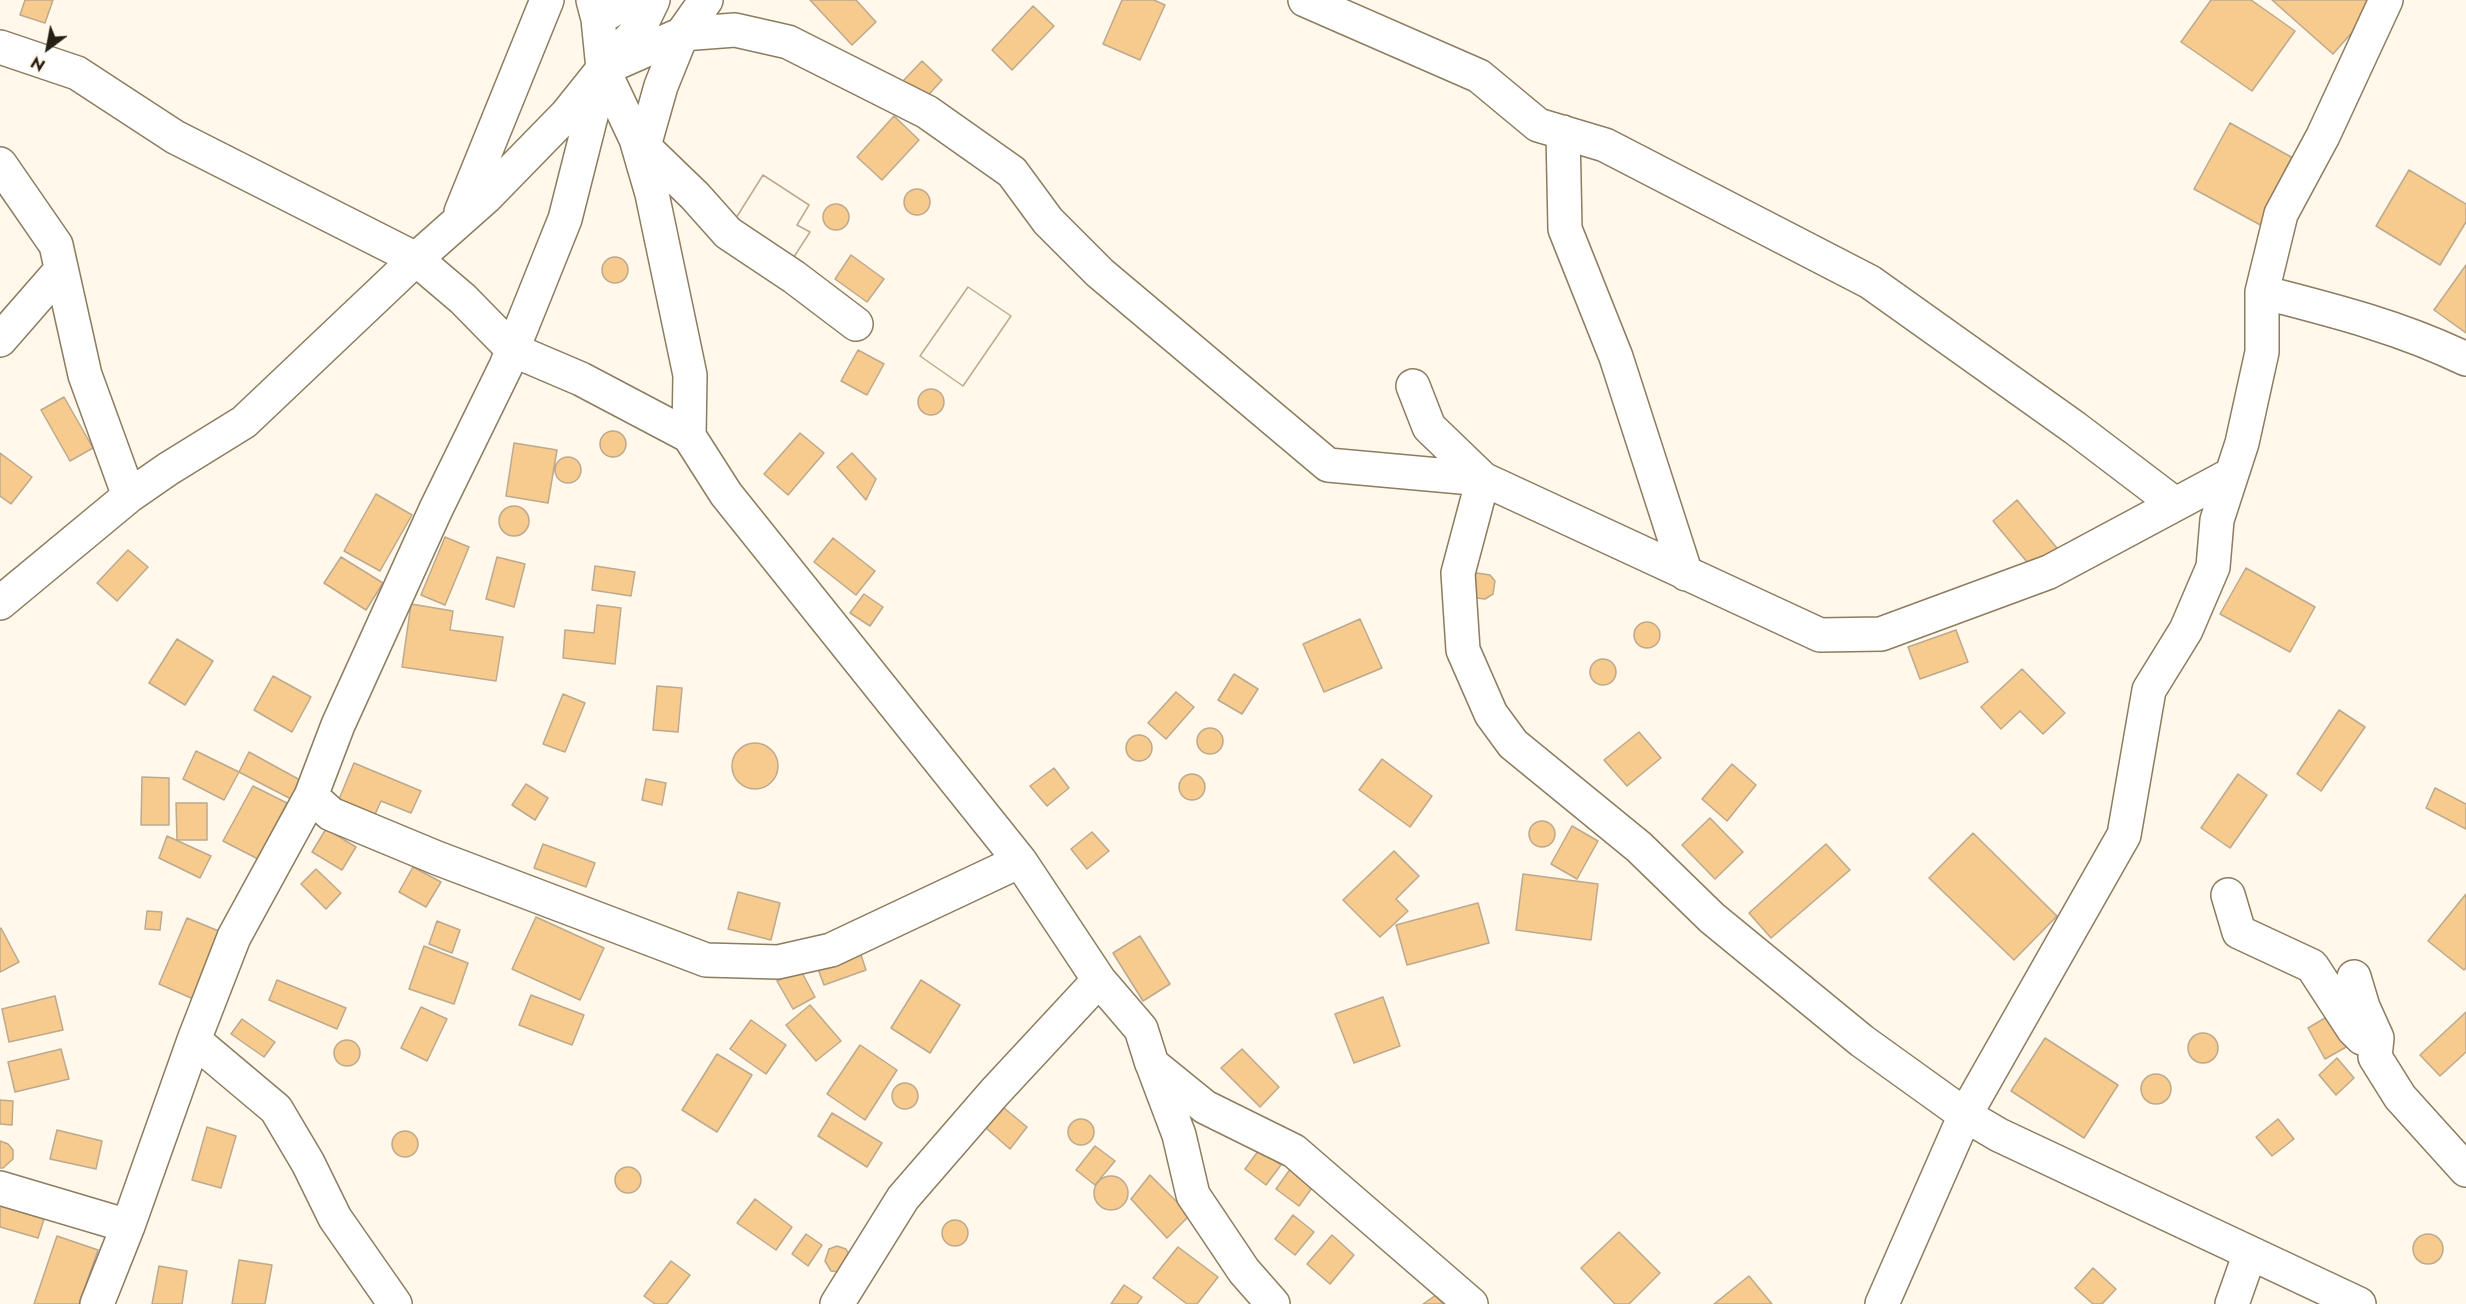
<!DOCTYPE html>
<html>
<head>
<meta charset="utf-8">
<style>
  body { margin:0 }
  #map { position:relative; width:2466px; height:1304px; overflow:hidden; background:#fff8eb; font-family:Jost,sans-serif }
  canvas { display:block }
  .north { position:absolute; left:18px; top:18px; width:60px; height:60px; -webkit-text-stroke:4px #fff8eb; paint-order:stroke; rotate:212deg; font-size:16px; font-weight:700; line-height:24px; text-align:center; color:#261f14 }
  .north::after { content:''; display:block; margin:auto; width:21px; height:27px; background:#261f14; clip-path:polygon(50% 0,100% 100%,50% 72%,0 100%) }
</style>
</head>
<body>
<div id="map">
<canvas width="2466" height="1304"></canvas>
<div class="north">N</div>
</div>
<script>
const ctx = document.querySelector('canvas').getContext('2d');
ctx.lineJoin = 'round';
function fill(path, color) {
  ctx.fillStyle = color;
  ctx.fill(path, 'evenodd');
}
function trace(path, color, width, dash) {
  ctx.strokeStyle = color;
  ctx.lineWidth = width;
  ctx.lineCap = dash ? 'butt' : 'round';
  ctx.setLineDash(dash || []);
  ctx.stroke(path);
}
const building = new Path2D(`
  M 25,0 L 53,0 L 45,23 L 20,15 Z
  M 810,0 L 856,0 L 876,22 L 852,45 Z
  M 1122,0 L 1154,0 L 1165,5 L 1140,60 L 1103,44 Z
  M 2211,0 L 2251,0 L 2295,31 L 2252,91 L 2181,42 Z
  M 2272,0 L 2371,0 L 2376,5 L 2333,54 Z
  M 1033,6 L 1054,26 L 1012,70 L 992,50 Z
  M 922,61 L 942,80 L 923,101 L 903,81 Z
  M 894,116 L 919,140 L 882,180 L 857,157 Z
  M 2230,123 L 2302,163 L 2266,228 L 2194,189 Z
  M 2409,170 L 2466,204 L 2466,222 L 2440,265 L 2376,226 Z
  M 763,175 L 809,205 L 797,225 L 810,232 L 790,263 L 731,226 Z
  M 763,175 L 809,205 L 797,225 L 810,232 L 790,263 L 731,226 Z
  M904 202a13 13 0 1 1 26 0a13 13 0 1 1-26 0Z
  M823 217a13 13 0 1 1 26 0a13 13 0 1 1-26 0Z
  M 851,255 L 884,279 L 867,302 L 835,279 Z
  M602 270a13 13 0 1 1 26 0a13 13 0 1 1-26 0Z
  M 2466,265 L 2466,333 L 2434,310 Z
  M 968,287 L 1011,316 L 963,386 L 920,356 Z
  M 968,287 L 1011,316 L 963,386 L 920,356 Z
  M 858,350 L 884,364 L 867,395 L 841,381 Z
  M918 402a13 13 0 1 1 26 0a13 13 0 1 1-26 0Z
  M 64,397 L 93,448 L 70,461 L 41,410 Z
  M600 444a13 13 0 1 1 26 0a13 13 0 1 1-26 0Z
  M 800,433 L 824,453 L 788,495 L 764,474 Z
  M 514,443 L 557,450 L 548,503 L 506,496 Z
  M 0,453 L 32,477 L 11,504 L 0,496 Z
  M 852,453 L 876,479 L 866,500 L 837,467 Z
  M555 470a13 13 0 1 1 26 0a13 13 0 1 1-26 0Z
  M 376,494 L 412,515 L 380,571 L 344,551 Z
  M 2017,500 L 2057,548 L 2032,568 L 1993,521 Z
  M499 521a15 15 0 1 1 30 0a15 15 0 1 1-30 0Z
  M 445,537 L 469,547 L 445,605 L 421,595 Z
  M 833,538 L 875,571 L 856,595 L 814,562 Z
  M 128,550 L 148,567 L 117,601 L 97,583 Z
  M 341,557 L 383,583 L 366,610 L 324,583 Z
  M 497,557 L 525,564 L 514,607 L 486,599 Z
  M 595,566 L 635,572 L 631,596 L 592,590 Z
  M 2246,568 L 2315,607 L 2290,652 L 2220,614 Z
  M 1477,573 L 1490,575 L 1495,581 L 1493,594 L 1485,599 L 1476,598 L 1471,578 Z
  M 864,594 L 883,607 L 870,626 L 850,613 Z
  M 411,604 L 453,611 L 450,630 L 503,637 L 496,681 L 402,667 Z
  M 597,605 L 621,608 L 615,664 L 563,658 L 565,630 L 594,633 Z
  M 1360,619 L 1382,668 L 1324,692 L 1303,644 Z
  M1634 635a13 13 0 1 1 26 0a13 13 0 1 1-26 0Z
  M 1956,630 L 1968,662 L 1920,679 L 1908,647 Z
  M 177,639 L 213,661 L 185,705 L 149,683 Z
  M1590 672a13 13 0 1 1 26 0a13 13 0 1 1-26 0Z
  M 2022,669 L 2065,713 L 2043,734 L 2020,711 L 2001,729 L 1981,707 Z
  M 1234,674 L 1258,689 L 1242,714 L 1218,700 Z
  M 273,676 L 311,697 L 292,732 L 254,710 Z
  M 657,686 L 682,688 L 678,732 L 653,730 Z
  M 1176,692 L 1194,707 L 1166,739 L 1148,723 Z
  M 563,694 L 585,703 L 565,752 L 543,744 Z
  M 2339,710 L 2365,727 L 2321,791 L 2297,774 Z
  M1197 741a13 13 0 1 1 26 0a13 13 0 1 1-26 0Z
  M 1639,732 L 1661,758 L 1627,786 L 1604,760 Z
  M1126 748a13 13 0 1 1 26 0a13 13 0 1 1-26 0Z
  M732 766a23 23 0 1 1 46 0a23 23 0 1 1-46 0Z
  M 196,751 L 239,772 L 224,800 L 183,779 Z
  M 249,752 L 300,780 L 291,799 L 239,772 Z
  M 1382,759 L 1432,796 L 1410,827 L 1359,790 Z
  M 354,763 L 421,791 L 411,813 L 381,801 L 373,819 L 337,804 Z
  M 1732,764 L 1756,785 L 1727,821 L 1702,799 Z
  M 1054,768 L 1069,788 L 1047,806 L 1030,786 Z
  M1179 787a13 13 0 1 1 26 0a13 13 0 1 1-26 0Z
  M 2238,774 L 2267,795 L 2230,848 L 2201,828 Z
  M 142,777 L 169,778 L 169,825 L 141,825 Z
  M 646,779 L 666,783 L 662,805 L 642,800 Z
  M 526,784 L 548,798 L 535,820 L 512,805 Z
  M 253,786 L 287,803 L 258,859 L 223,841 Z
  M 2435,788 L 2466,804 L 2466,829 L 2426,808 Z
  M 176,803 L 207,803 L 207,840 L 177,840 Z
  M 1710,818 L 1743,852 L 1715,879 L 1682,845 Z
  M1529 834a13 13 0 1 1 26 0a13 13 0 1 1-26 0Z
  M 1572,826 L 1598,841 L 1577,879 L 1551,864 Z
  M 326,829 L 356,847 L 342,870 L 312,852 Z
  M 1092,832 L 1109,851 L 1087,869 L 1071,849 Z
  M 1973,833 L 2057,916 L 2014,960 L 1929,878 Z
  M 167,836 L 211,856 L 200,878 L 159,858 Z
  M 543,844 L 595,863 L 586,887 L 534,868 Z
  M 1826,844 L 1850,870 L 1771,938 L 1749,913 Z
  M 1394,851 L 1419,876 L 1396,899 L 1408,911 L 1380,937 L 1343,900 Z
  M 413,867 L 441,882 L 426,907 L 399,892 Z
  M 316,869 L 341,893 L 326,909 L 301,884 Z
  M 1523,874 L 1598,884 L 1591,940 L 1516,930 Z
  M 738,892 L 780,903 L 771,940 L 728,929 Z
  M 2466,894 L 2466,968 L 2464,970 L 2428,941 Z
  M 1478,903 L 1489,943 L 1407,965 L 1396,925 Z
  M 147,911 L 162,912 L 160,930 L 145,929 Z
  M 536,917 L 604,948 L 580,1000 L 512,969 Z
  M 187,918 L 226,934 L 198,1001 L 159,984 Z
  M 437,921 L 460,930 L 452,953 L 429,944 Z
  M 1,928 L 19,962 L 0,972 L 0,929 Z
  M 1140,936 L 1170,984 L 1143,1001 L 1113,953 Z
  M 424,946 L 468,963 L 454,1004 L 409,989 Z
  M 859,949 L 866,970 L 824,985 L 816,964 Z
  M 800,969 L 815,997 L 793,1009 L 777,981 Z
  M 277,980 L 346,1008 L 337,1029 L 269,1000 Z
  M 921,980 L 960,1005 L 930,1053 L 891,1028 Z
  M 531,995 L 584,1015 L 572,1045 L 519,1025 Z
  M 55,996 L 63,1030 L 9,1042 L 2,1009 Z
  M 1383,997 L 1400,1046 L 1354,1063 L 1335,1014 Z
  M 810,1005 L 841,1041 L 816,1061 L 786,1025 Z
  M 421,1007 L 447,1019 L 427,1061 L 401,1048 Z
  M 2466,1012 L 2466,1052 L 2440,1076 L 2420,1055 Z
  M 2330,1015 L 2348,1046 L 2325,1059 L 2308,1028 Z
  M 242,1019 L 275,1042 L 264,1057 L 231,1034 Z
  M 751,1020 L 786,1045 L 766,1074 L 730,1049 Z
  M2188 1048a15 15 0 1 1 30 0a15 15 0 1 1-30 0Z
  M 2045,1038 L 2118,1085 L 2084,1138 L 2011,1091 Z
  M334 1053a13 13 0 1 1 26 0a13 13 0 1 1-26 0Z
  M 860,1045 L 897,1070 L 865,1120 L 827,1094 Z
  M 61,1049 L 69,1079 L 15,1092 L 8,1062 Z
  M 1242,1049 L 1279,1087 L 1260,1107 L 1221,1068 Z
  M 717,1054 L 752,1075 L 717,1132 L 682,1110 Z
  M 2337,1058 L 2354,1078 L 2336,1095 L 2319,1075 Z
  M2141 1089a15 15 0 1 1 30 0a15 15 0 1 1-30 0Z
  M892 1096a13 13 0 1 1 26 0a13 13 0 1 1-26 0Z
  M 0,1100 L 13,1101 L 12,1125 L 0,1124 Z
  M 1004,1108 L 1027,1127 L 1010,1149 L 986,1128 Z
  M 832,1113 L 882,1143 L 867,1167 L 818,1136 Z
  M 2278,1119 L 2294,1139 L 2272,1156 L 2256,1137 Z
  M1068 1132a13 13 0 1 1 26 0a13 13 0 1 1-26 0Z
  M 207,1127 L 236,1136 L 221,1188 L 192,1180 Z
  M 57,1130 L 102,1141 L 96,1169 L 50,1159 Z
  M392 1144a13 13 0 1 1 26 0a13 13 0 1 1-26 0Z
  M 0,1141 L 8,1144 L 13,1150 L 13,1159 L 3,1168 L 0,1168 Z
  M 1095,1146 L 1115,1161 L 1095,1185 L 1076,1170 Z
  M 1259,1150 L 1281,1165 L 1266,1185 L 1245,1169 Z
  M615 1180a13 13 0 1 1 26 0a13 13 0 1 1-26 0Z
  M 1291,1168 L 1314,1185 L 1299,1206 L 1276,1189 Z
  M 1150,1175 L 1190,1215 L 1167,1238 L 1131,1199 Z
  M1094 1193a17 17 0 1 1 34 0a17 17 0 1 1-34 0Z
  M 755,1199 L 792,1227 L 776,1250 L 737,1223 Z
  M 0,1206 L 44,1219 L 38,1238 L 0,1227 Z
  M 1293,1215 L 1314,1232 L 1295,1255 L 1275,1239 Z
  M942 1233a13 13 0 1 1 26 0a13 13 0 1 1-26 0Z
  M 1619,1232 L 1660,1273 L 1629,1304 L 1615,1304 L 1581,1268 Z
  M2413 1249a15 15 0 1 1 30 0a15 15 0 1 1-30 0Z
  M 806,1234 L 822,1245 L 808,1266 L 792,1254 Z
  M 1332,1235 L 1354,1255 L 1330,1284 L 1307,1264 Z
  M 57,1236 L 98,1250 L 79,1304 L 34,1304 Z
  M 837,1246 L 846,1249 L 850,1256 L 839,1272 L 831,1271 L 825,1261 L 829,1249 Z
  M 1178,1247 L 1218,1277 L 1197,1304 L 1187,1304 L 1153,1278 Z
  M 239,1260 L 272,1265 L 265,1304 L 232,1304 Z
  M 671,1261 L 690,1275 L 667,1304 L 655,1304 L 644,1296 Z
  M 159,1266 L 187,1271 L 182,1304 L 152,1304 Z
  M 2093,1268 L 2116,1289 L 2102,1304 L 2093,1304 L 2075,1288 Z
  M 1749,1276 L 1772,1304 L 1714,1304 Z
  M 1124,1285 L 1142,1297 L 1137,1304 L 1111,1304 Z
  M 1436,1295 L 1443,1304 L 1423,1304 Z`);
fill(building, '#f7cb8e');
trace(building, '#bda98d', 1.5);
const minor = new Path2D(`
  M 1305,0 L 1479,76 L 1538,125 L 1605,145 L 1870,282 L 2075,428 L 2175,504
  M 598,19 L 629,0
  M 0,47 L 77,73 L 175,137 L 416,259 L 463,299 L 513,350 L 581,379 L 689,436
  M 603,69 L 636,139 L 652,194 L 690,375 L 689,436 L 726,494 L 1020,861 L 1099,980 L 1141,1029 L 1152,1064 L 1205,1107 L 1294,1151 L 1471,1304
  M 603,69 L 682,34 L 735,30 L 788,42 L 927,112 L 1012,172 L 1048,221 L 1100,273 L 1328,465 L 1483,479
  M 1563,132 L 1565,229 L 1616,357 L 1686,574
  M 637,140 L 695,196 L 728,233 L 794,277 L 856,324
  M 644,146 L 661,86 L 682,34 L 706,0
  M 0,164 L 56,245 L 85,375 L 129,496
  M 461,212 L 547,0
  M 2262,292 C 2332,310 2400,327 2466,359
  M 0,340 L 61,270
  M 1413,386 L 1429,427 L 1483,479 L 1820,635 L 1881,634 L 2049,572 L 2232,474
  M 1483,479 L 1458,573 L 1463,650 L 1491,714 L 1513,744 L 1639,847 L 1712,918 L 1862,1041 L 1965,1115 L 1999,1135 L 2359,1304
  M 0,603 L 129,496 L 168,469 L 244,422 L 416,259 L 486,197 L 567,114 L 603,69 L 639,29 L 653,0
  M 311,796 L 331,814 L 437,858 L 706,960 L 778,962 L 831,950 L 1020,861
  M 2228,895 L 2239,932 L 2312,966 L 2353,1029 L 2362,1038
  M 2354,977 L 2363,1007 L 2377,1038 L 2375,1057 L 2400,1097 L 2466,1170
  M 194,1040 L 276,1109 L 308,1163 L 335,1218 L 395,1304
  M 1153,1066 L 1179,1135 L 1193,1195 L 1244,1271 L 1273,1304
  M 0,1188 L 128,1226
  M 97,1304 L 128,1226 L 194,1040 L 234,937 L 311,796 L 338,725 L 436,509 L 506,366 L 565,219 L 603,69 L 598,19 L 593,0
  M 837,1304 L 903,1198 L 994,1093 L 1099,980
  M 1882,1304 L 1965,1115 L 2124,835 L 2149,690 L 2186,630 L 2213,567 L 2217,520 L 2242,443 L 2262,352 L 2262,292 L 2281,214 L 2323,136 L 2386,0
  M 2232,1304 L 2250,1253`);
trace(minor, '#8c7c60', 36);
trace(minor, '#fff', 33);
</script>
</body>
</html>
